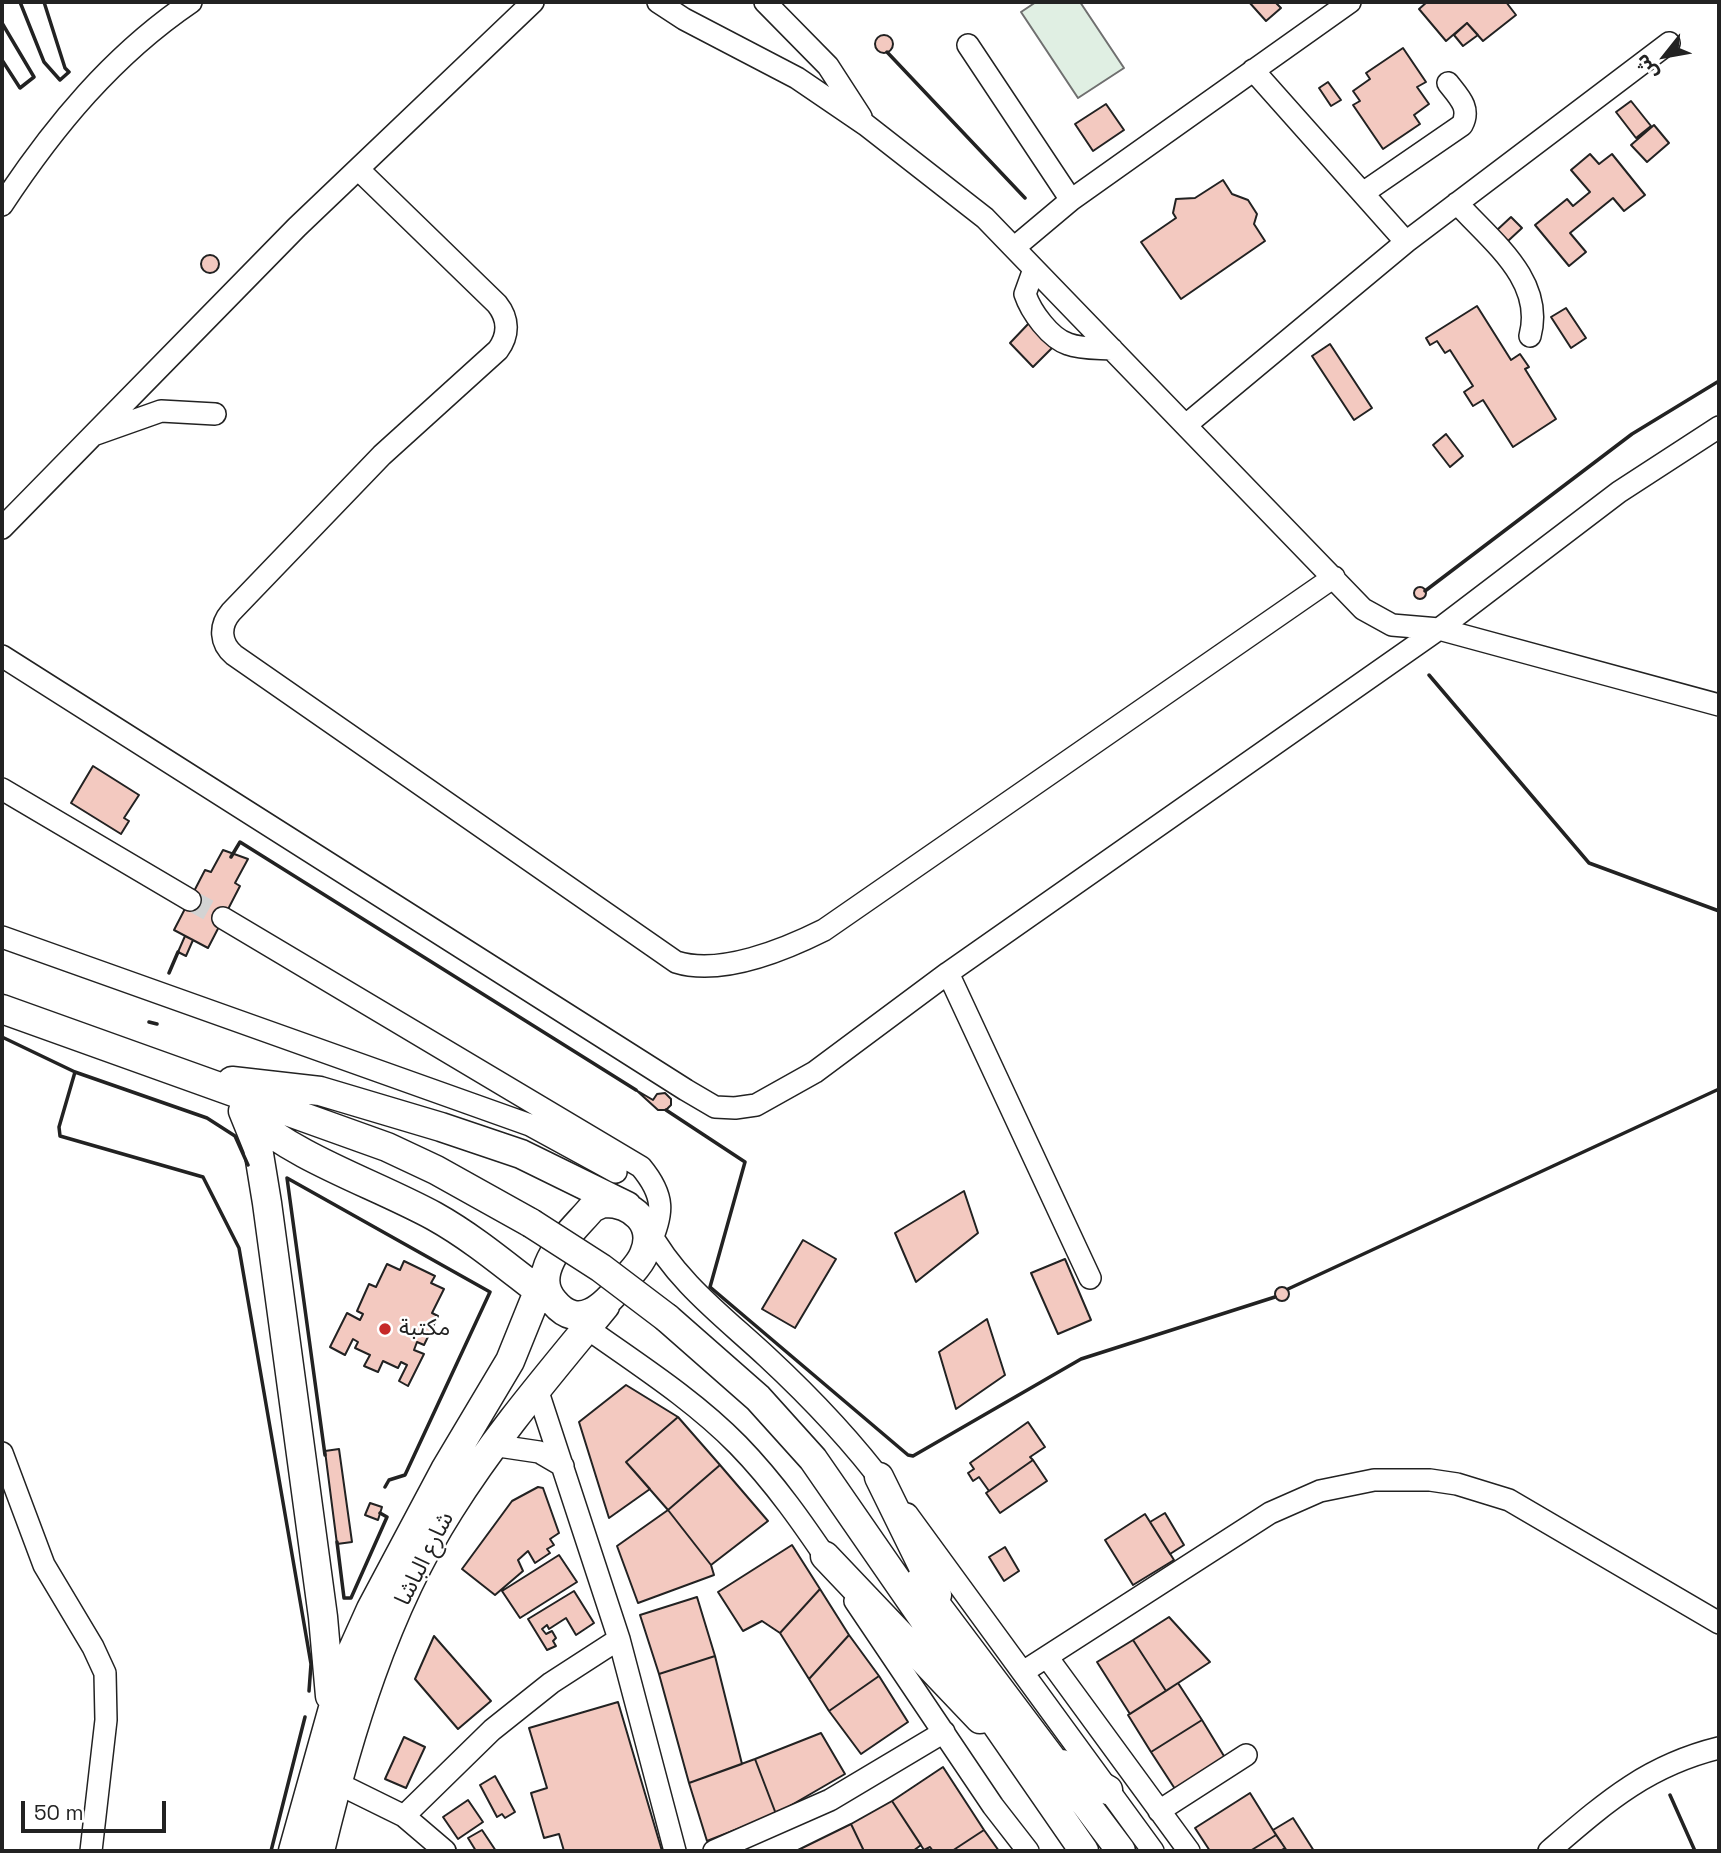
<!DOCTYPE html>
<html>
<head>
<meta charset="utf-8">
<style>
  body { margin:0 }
  #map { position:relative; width:1721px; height:1853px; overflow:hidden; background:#fff; font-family:"Space Grotesk","Noto Sans Arabic",sans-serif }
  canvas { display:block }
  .frame { position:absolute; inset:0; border:4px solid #222; pointer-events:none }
  .north { position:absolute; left:1630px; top:21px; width:70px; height:70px; -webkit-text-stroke:5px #fff; paint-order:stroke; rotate:239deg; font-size:19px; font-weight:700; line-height:28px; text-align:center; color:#222 }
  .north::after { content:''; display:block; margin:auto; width:24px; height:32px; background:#222; clip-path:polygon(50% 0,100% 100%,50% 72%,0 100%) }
  .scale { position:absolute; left:21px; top:1801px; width:145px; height:32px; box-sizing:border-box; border:4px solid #222; border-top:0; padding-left:9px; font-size:21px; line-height:24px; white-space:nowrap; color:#222; -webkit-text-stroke:5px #fff; paint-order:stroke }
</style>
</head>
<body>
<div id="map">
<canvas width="1721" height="1853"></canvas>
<div class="frame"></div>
<div class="north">ش</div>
<div class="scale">50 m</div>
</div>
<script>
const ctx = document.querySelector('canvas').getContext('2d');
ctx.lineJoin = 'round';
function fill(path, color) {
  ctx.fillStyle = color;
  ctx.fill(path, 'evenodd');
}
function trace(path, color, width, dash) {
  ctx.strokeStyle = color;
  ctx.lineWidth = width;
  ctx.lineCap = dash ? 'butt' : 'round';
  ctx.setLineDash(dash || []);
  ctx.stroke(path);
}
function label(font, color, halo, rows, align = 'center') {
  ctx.font = font + ' "Space Grotesk","Noto Sans Arabic",sans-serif';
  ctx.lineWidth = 5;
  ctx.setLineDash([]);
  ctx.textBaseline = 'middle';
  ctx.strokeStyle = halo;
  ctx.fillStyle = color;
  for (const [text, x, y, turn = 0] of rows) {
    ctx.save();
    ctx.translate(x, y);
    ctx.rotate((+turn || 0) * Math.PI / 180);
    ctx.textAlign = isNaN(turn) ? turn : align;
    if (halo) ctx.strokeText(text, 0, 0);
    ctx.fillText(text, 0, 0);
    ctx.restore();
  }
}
const green = new Path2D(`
  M 1036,2 L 1080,2 L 1124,68 L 1078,98 L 1021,12 Z`);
fill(green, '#e0efe3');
trace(green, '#6f6f6f', 2);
const building = new Path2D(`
  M 1249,2 L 1275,2 L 1281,8 L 1266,21 Z
  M 1427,2 L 1506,2 L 1516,15 L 1483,41 L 1467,23 L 1446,41 L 1419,9 Z
  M 1467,23 L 1478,35 L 1463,46 L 1454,35 Z
  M875 44a9 9 0 1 1 18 0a9 9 0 1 1-18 0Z
  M 1403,48 L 1426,82 L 1417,87 L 1429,104 L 1414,115 L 1420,124 L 1383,149 L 1353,105 L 1360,101 L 1353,91 L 1370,79 L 1366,73 Z
  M 1328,82 L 1341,100 L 1331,106 L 1319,88 Z
  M 1631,101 L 1651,126 L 1636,138 L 1616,112 Z
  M 1106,104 L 1124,130 L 1093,151 L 1075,124 Z
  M 1654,125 L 1669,143 L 1647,162 L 1631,145 Z
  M 1590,154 L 1599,164 L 1612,154 L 1645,195 L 1624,211 L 1613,198 L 1570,233 L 1586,252 L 1569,266 L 1535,225 L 1567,199 L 1573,206 L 1590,192 L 1571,170 Z
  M 1223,180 L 1232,194 L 1248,200 L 1257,214 L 1254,224 L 1265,241 L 1181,299 L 1141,242 L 1176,218 L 1173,213 L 1176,199 L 1195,198 Z
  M 1511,217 L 1522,228 L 1508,241 L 1497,230 Z
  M201 264a9 9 0 1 1 18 0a9 9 0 1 1-18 0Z
  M 1477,306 L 1511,360 L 1520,354 L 1529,367 L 1525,369 L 1556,419 L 1513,447 L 1483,400 L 1473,406 L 1464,392 L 1473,386 L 1450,350 L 1445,353 L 1437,341 L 1430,345 L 1426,338 Z
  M 1566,308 L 1586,338 L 1571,348 L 1551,317 Z
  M 1030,322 L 1054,346 L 1033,367 L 1010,343 Z
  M 1330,344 L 1372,408 L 1354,420 L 1312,356 Z
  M 1446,434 L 1463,456 L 1450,467 L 1433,445 Z
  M1414 593a6 6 0 1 1 12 0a6 6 0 1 1-12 0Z
  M 93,766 L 139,795 L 124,818 L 129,821 L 121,834 L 71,803 Z
  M 223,850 L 248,859 L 235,883 L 240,886 L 208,948 L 174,930 L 205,870 L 211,872 Z
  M 185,936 L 193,940 L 186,956 L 178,952 Z
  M 636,1090 L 653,1100 L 657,1094 L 665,1093 L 671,1099 L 671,1105 L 666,1110 L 658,1110 Z
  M 964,1191 L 978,1233 L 916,1282 L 895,1233 Z
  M 803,1240 L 836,1259 L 795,1328 L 762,1309 Z
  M 1065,1259 L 1091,1320 L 1058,1334 L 1031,1273 Z
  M 404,1261 L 435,1276 L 431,1283 L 444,1289 L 432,1313 L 438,1316 L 424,1345 L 417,1342 L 414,1350 L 424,1354 L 408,1386 L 399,1381 L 407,1365 L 401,1362 L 398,1368 L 383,1361 L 378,1372 L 364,1366 L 370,1355 L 355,1348 L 358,1342 L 353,1339 L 345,1355 L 330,1347 L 347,1313 L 360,1320 L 363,1314 L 357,1311 L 369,1284 L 376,1287 L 387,1264 L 400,1270 Z
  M1275 1294a7 7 0 1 1 14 0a7 7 0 1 1-14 0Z
  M 987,1319 L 1005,1375 L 956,1409 L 939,1352 Z
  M 626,1385 L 678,1417 L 626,1462 L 650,1489 L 609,1518 L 579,1422 Z
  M 678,1417 L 720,1465 L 668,1510 L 626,1462 Z
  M 1028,1422 L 1045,1447 L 1030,1457 L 1033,1460 L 989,1491 L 979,1477 L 973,1481 L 968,1473 L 974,1469 L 970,1463 Z
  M 339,1449 L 352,1542 L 337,1544 L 325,1451 Z
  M 1033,1460 L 1047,1481 L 1000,1513 L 986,1493 Z
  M 720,1465 L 768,1521 L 711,1565 L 668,1510 Z
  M 538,1487 L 543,1488 L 559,1533 L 550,1539 L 554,1545 L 547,1549 L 550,1553 L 535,1563 L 528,1551 L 518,1560 L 523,1571 L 495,1595 L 462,1569 L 512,1501 Z
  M 370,1503 L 382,1507 L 378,1520 L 365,1515 Z
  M 668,1510 L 711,1565 L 714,1575 L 638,1603 L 617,1546 Z
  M 1165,1513 L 1184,1545 L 1170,1554 L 1150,1522 Z
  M 1145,1514 L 1174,1560 L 1133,1585 L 1105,1540 Z
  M 792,1545 L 820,1589 L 780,1633 L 762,1621 L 743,1631 L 718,1592 Z
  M 1005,1547 L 1019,1571 L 1004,1581 L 989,1557 Z
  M 559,1555 L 577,1582 L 520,1618 L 502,1591 Z
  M 820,1589 L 849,1635 L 809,1679 L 780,1633 Z
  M 574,1591 L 594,1623 L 576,1635 L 566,1618 L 549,1629 L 547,1625 L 542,1629 L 546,1634 L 552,1631 L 556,1638 L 553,1641 L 556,1646 L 547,1650 L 528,1619 Z
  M 697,1597 L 715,1656 L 659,1674 L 640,1615 Z
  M 1169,1617 L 1210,1662 L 1166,1691 L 1133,1640 Z
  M 849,1635 L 879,1676 L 829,1711 L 809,1679 Z
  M 434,1636 L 491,1701 L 458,1729 L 415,1679 Z
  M 1133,1640 L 1166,1691 L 1130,1714 L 1097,1662 Z
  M 715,1656 L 742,1764 L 689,1783 L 659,1674 Z
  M 879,1676 L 908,1722 L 861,1754 L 829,1711 Z
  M 1178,1683 L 1202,1720 L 1151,1752 L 1128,1715 Z
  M 618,1702 L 662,1851 L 564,1851 L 559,1834 L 544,1838 L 531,1793 L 547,1788 L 529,1728 Z
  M 1202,1720 L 1227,1761 L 1177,1792 L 1151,1752 Z
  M 821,1733 L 845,1774 L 776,1814 L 755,1759 Z
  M 404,1737 L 425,1747 L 406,1788 L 385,1779 Z
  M 755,1759 L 776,1814 L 707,1841 L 689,1783 Z
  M 943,1767 L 984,1830 L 952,1851 L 933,1851 L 930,1847 L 924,1850 L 892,1801 Z
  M 495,1776 L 515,1812 L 505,1818 L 502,1814 L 497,1817 L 480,1785 Z
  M 1250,1793 L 1276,1835 L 1250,1851 L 1210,1851 L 1195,1828 Z
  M 468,1800 L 483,1822 L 458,1839 L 443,1817 Z
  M 892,1801 L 921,1845 L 913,1851 L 864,1851 L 851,1824 Z
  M 1293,1818 L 1314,1851 L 1287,1851 L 1273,1830 Z
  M 851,1824 L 864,1851 L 796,1851 Z
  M 482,1830 L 496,1851 L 476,1851 L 468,1838 Z
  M 984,1830 L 999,1851 L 952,1851 Z
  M 1276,1835 L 1285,1848 L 1280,1851 L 1250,1851 Z`);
fill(building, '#f3c9c0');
trace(building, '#222', 2);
trace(new Path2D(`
  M 190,900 L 223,918`), '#d3d3d3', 21, [21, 10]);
const minor = new Path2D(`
  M 658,2 L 684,19 L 797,78 L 866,125 L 985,218 L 1363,609 L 1392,625 L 1439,629 L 1619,492 L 1719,427
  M 765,2 L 828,66 L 861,117
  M 968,45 L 1071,200
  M 1253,70 L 1406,242
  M 358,169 L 497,304 C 509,319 509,335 498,350 L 382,455 L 231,612 C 219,626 220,643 234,655 L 676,962 C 720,976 784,950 824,930 L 1334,577
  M 1363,193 L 1462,125 C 1471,108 1459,97 1448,83
  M 1457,203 C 1491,241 1545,280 1530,336
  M 2,205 C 54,126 113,55 191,2
  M 1015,247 L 1071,200 L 1350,2
  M 1034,269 L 1025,294 C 1031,312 1050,338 1068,344 C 1081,349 1098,348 1112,349
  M 1186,425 L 1406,242 L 1669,43
  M 96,434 L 161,411 L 215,414
  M 2,528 L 297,227 L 533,2
  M 2,656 L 686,1090 L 715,1107 L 735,1108 L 756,1105 L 815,1072 L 948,973 L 1439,629 L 1719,705
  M 2,789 L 190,900
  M 223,918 L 641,1167 C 665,1196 664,1213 649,1246
  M 2,937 L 530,1125 L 616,1172
  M 948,973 L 1090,1278
  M 647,1227 C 675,1281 724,1317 767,1357 C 810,1397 852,1441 887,1488
  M 577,1321 C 631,1360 691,1397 738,1445 C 775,1483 804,1525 833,1568
  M 537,1389 L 619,1639 L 675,1851
  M 492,1445 L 539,1452 L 563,1466
  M 2,1453 L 44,1565 L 93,1647 L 105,1673 L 106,1720 L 91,1851
  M 907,1514 L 1153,1851
  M 855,1601 L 993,1806 L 1028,1851
  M 1047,1657 L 1189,1851
  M 1023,1672 L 1270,1513 L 1320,1491 L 1374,1480 L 1430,1480 L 1457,1484 L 1509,1500 L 1719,1623
  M 337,1783 L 404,1816 L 445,1851
  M 1159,1811 L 1246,1755
  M 404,1816 L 492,1730 L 551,1683 L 619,1639
  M 714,1851 L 830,1800 L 944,1732
  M 1549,1851 C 1605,1803 1646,1766 1719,1748`);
const major = new Path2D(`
  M 2,1009 L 387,1147 L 436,1170 L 531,1223
  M 232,1081 L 320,1091 L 441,1127 L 521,1154 L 627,1206
  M 243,1111 L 258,1148 L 267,1203 L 323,1617 L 330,1696
  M 246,1114 C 297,1159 373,1183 434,1216 C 477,1240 513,1272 552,1301
  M 603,1203 C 632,1202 657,1224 644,1254 C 640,1265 629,1274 622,1284 C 605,1306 579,1332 554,1302 C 526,1270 573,1231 592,1208 Z
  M 667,1318 L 758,1398 L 813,1459 L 1084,1851
  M 879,1477 L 937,1595
  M 825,1556 L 980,1719
  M 919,1582 L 1121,1851
  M 1062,1764 L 1108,1790
  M 293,1851 L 344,1669 L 371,1609 L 445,1470 L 510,1361 L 546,1272
  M 320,1851 C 348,1735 385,1611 450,1509 C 495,1437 551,1372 605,1306`);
trace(minor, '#222', 24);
trace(major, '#222', 31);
trace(minor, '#fff', 21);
trace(major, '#fff', 28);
const majorBridge = new Path2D(`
  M 531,1223 L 601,1268 L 667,1318`);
trace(majorBridge, '#222', 31, []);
trace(majorBridge, '#fff', 28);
trace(new Path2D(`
  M 20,2 L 44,62 L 60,80 L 69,72 L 65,68 L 44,2
  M 2,23 L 34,77 L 20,88 L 2,60
  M 887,52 L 1025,198
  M 1425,591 L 1632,434 L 1719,381
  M 1429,675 L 1589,863 L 1719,911
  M 231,857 L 240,842 L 636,1090
  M 169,973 L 178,952
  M 149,1022 L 157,1024
  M 2,1037 L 75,1072 L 207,1118 L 235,1136 L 248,1165
  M 75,1072 L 59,1127 L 60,1136 L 203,1177 L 239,1248 L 311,1664 L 309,1691
  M 666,1110 L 745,1162 L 710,1287 L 908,1455 L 913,1456 L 1081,1359 L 1275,1297
  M 1288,1289 L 1719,1089
  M 325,1455 L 287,1178 L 490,1292 L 405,1475 L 389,1480 L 385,1487
  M 337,1542 L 344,1598 L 351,1598 L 387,1517 L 380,1513
  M 1670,1795 L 1695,1851
  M 271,1851 L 305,1717`), '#222', 3.5);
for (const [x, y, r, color] of [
  [385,1329,7,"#c62828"]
]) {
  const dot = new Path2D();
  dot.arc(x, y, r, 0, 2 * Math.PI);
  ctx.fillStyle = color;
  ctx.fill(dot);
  trace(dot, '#fff', 2.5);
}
label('23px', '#222', '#fff', [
  ["مكتبة",399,1329]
], 'left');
label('23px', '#222', '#fff', [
  ["شارع الباشا",425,1559,-63]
]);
</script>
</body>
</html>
